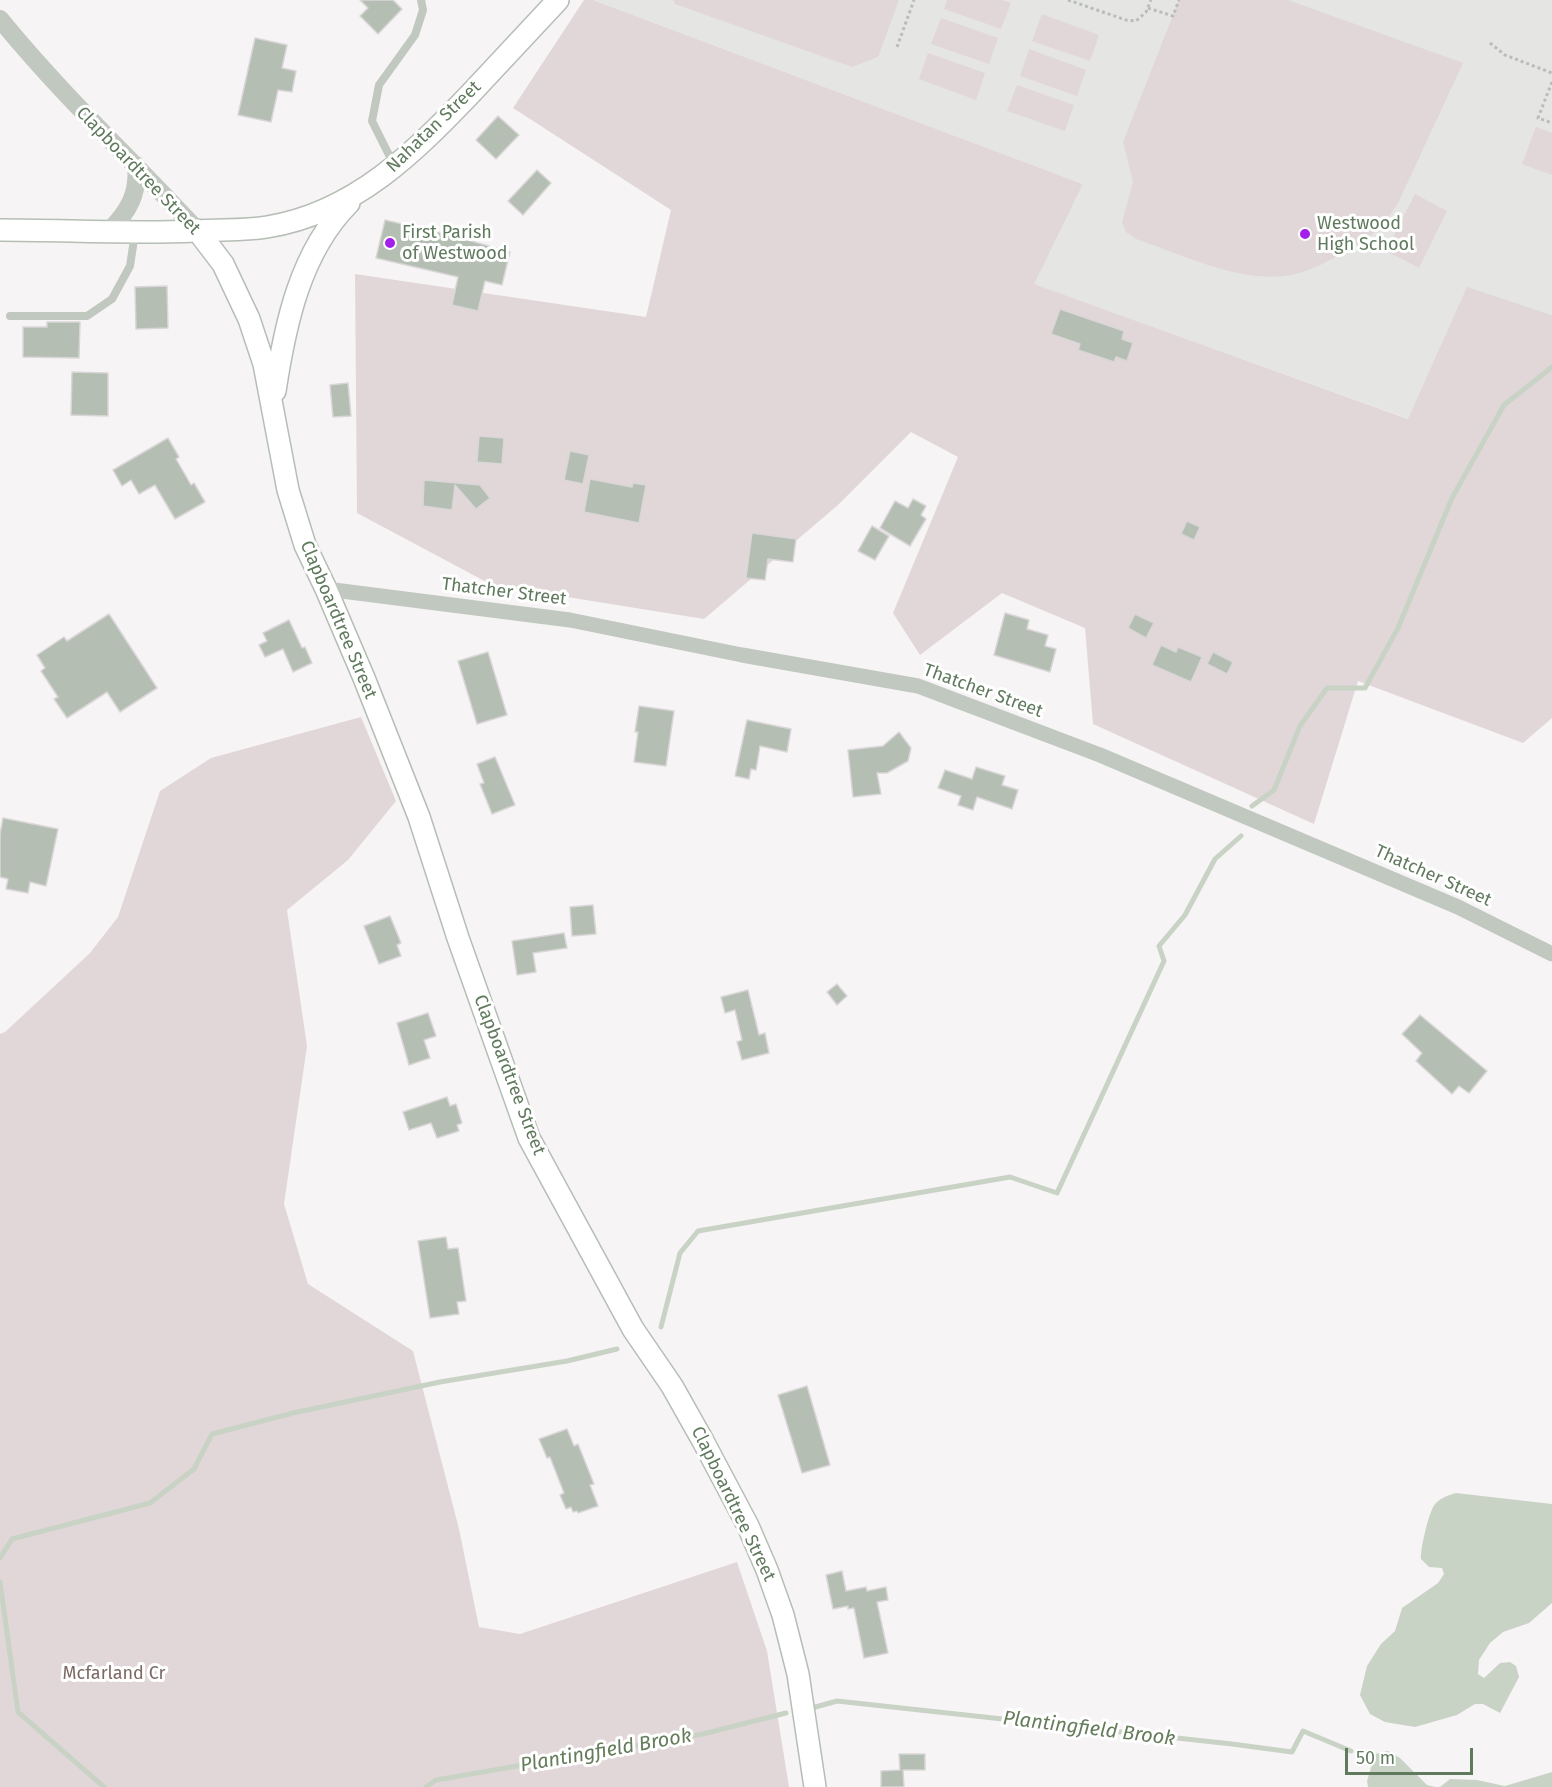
<!DOCTYPE html>
<html>
<head>
<meta charset="utf-8">
<style>
  body { margin:0 }
  #map { position:relative; width:1552px; height:1787px; overflow:hidden; background:#f7f4f6; font-family:"Fira Sans",sans-serif }
  canvas { display:block }
  .scale { position:absolute; left:1345px; top:1748px; width:128px; height:27px; box-sizing:border-box; border:3px solid #607a5d; border-top:0; padding-left:8px; font-size:18px; line-height:21px; white-space:nowrap; color:#607a5d; -webkit-text-stroke:4px #fff; paint-order:stroke }
</style>
</head>
<body>
<div id="map">
<canvas width="1552" height="1787"></canvas>
<div class="scale">50 m</div>
</div>
<script>
const ctx = document.querySelector('canvas').getContext('2d');
ctx.lineJoin = 'round';
function fill(path, color) {
  ctx.fillStyle = color;
  ctx.fill(path, 'evenodd');
}
function trace(path, color, width, dash) {
  ctx.strokeStyle = color;
  ctx.lineWidth = width;
  ctx.lineCap = dash ? 'butt' : 'round';
  ctx.setLineDash(dash || []);
  ctx.stroke(path);
}
function label(font, color, halo, rows, align = 'center') {
  ctx.font = font + ' "Fira Sans",sans-serif';
  ctx.lineWidth = 6;
  ctx.setLineDash([]);
  ctx.textBaseline = 'middle';
  ctx.strokeStyle = halo;
  ctx.fillStyle = color;
  for (const [text, x, y, turn = 0] of rows) {
    ctx.save();
    ctx.translate(x, y);
    ctx.rotate((+turn || 0) * Math.PI / 180);
    ctx.textAlign = isNaN(turn) ? turn : align;
    if (halo) ctx.strokeText(text, 0, 0);
    ctx.fillText(text, 0, 0);
    ctx.restore();
  }
}
fill(new Path2D(`
  M 593,0 L 1552,0 L 1552,315 L 1467,288 L 1409,419 L 1033,284 L 1083,184 Z`), '#e5e5e4');
fill(new Path2D(`
  M 584,0 L 593,0 L 1083,184 L 1034,284 L 1408,419 L 1467,287 L 1552,315 L 1552,718 L 1523,743 L 1358,681 L 1314,824 L 1093,724 L 1085,628 L 1002,593 L 920,655 L 893,613 L 958,457 L 911,432 L 838,505 L 704,619 L 492,585 L 357,513 L 355,274 L 646,317 L 671,210 L 513,108 Z
  M 673,0 L 899,0 L 878,57 L 852,67 L 675,4 Z
  M 947,0 L 1002,0 L 1011,3 L 1001,29 L 944,9 Z
  M 1179,0 L 1288,0 L 1463,63 L 1398,203 C 1380,231 1370,238 1341,254 C 1328,261 1314,269 1299,273 C 1250,288 1183,255 1136,239 L 1126,232 L 1122,222 L 1133,182 L 1123,142 Z
  M 1042,14 L 1099,35 L 1090,61 L 1032,41 Z
  M 941,18 L 998,38 L 989,64 L 931,44 Z
  M 1029,49 L 1086,70 L 1077,96 L 1020,76 Z
  M 928,53 L 985,73 L 976,100 L 919,79 Z
  M 1017,85 L 1074,105 L 1065,131 L 1007,111 Z
  M 1536,127 L 1552,133 L 1552,175 L 1522,164 Z
  M 1415,194 L 1447,211 L 1419,268 L 1386,251 Z
  M 361,717 L 396,801 L 348,860 L 287,910 L 307,1046 L 284,1204 L 308,1284 L 413,1351 L 459,1529 L 479,1627 L 520,1634 L 737,1562 L 767,1651 L 789,1787 L 0,1787 L 0,1034 L 5,1032 L 90,953 L 118,917 L 160,791 L 211,758 Z`), '#e1d7d8');
fill(new Path2D(`
  M 1456,1493 L 1552,1504 L 1552,1603 L 1529,1623 L 1503,1632 L 1490,1643 L 1479,1660 L 1478,1674 L 1484,1678 L 1500,1663 L 1510,1662 L 1516,1666 L 1519,1677 L 1500,1713 L 1483,1704 L 1475,1704 L 1457,1715 L 1415,1727 L 1385,1722 L 1370,1714 L 1360,1695 L 1367,1666 L 1381,1644 L 1395,1631 L 1402,1608 L 1438,1583 L 1444,1574 L 1442,1568 L 1429,1567 L 1421,1559 C 1420,1550 1429,1511 1435,1504 C 1440,1498 1449,1495 1456,1493 Z
  M 1388,1751 L 1400,1758 L 1427,1785 L 1435,1787 L 1368,1787 L 1367,1781 L 1375,1754 Z
  M 1552,1772 L 1552,1787 L 1440,1787 L 1450,1779 L 1477,1780 L 1505,1786 Z`), '#c9d3c5');
trace(new Path2D(`
  M 1252,806 L 1274,790 L 1300,726 L 1327,688 L 1365,688 L 1398,628 L 1452,498 L 1504,405 L 1552,367
  M 661,1327 L 680,1253 L 698,1231 L 1010,1177 L 1057,1193 L 1164,961 L 1159,946 L 1185,915 L 1215,859 L 1241,836
  M 0,1558 L 12,1539 L 150,1503 L 194,1469 L 212,1434 L 293,1413 L 440,1382 L 567,1361 L 617,1349
  M 0,1582 L 18,1712 L 104,1787
  M 812,1708 L 837,1701 L 1232,1744 L 1292,1752 L 1303,1731 L 1351,1751
  M 426,1787 L 436,1780 L 703,1734 L 786,1713`), '#c9d3c5', 5);
const building = new Path2D(`
  M 360,0 L 393,0 L 402,9 L 378,34 L 360,16 L 368,8 Z
  M 255,38 L 287,45 L 282,68 L 296,71 L 292,92 L 278,90 L 271,122 L 238,115 Z
  M 498,116 L 519,135 L 496,159 L 476,140 Z
  M 537,170 L 551,183 L 523,215 L 508,201 Z
  M 385,220 L 450,235 L 510,252 L 502,285 L 485,281 L 478,311 L 452,305 L 458,277 L 376,258 Z
  M 167,286 L 168,328 L 136,329 L 135,287 Z
  M 1060,309 L 1124,331 L 1122,339 L 1133,343 L 1127,361 L 1116,357 L 1114,362 L 1078,350 L 1080,344 L 1051,334 Z
  M 47,322 L 80,322 L 79,358 L 23,357 L 23,327 L 47,327 Z
  M 72,372 L 108,373 L 108,416 L 71,415 Z
  M 348,383 L 351,416 L 333,417 L 330,385 Z
  M 479,436 L 504,438 L 502,464 L 477,462 Z
  M 168,438 L 179,457 L 176,459 L 191,485 L 194,483 L 205,502 L 175,519 L 155,485 L 139,494 L 131,480 L 122,486 L 113,470 Z
  M 570,451 L 589,455 L 583,484 L 564,480 Z
  M 590,479 L 632,487 L 633,483 L 646,485 L 639,523 L 584,512 Z
  M 424,480 L 480,485 L 490,498 L 476,509 L 455,485 L 452,510 L 423,506 Z
  M 913,499 L 926,506 L 921,515 L 926,519 L 910,546 L 880,528 L 895,501 L 908,508 Z
  M 1187,521 L 1200,527 L 1194,540 L 1181,534 Z
  M 872,526 L 889,536 L 875,560 L 858,551 Z
  M 752,533 L 796,539 L 793,562 L 768,559 L 765,580 L 746,578 Z
  M 1005,613 L 1029,620 L 1027,629 L 1048,635 L 1045,646 L 1056,649 L 1050,672 L 994,655 Z
  M 109,614 L 157,688 L 120,712 L 107,692 L 67,718 L 54,699 L 58,697 L 41,671 L 45,668 L 37,655 L 64,637 L 67,641 Z
  M 1135,614 L 1154,623 L 1146,638 L 1128,628 Z
  M 289,620 L 302,648 L 305,647 L 312,663 L 293,672 L 283,649 L 265,657 L 259,645 L 267,641 L 263,633 Z
  M 1161,645 L 1176,652 L 1178,647 L 1202,657 L 1191,682 L 1152,665 Z
  M 488,652 L 507,715 L 477,724 L 458,661 Z
  M 1213,652 L 1233,662 L 1227,674 L 1207,664 Z
  M 639,706 L 674,711 L 666,766 L 634,762 L 638,732 L 635,732 Z
  M 747,720 L 791,729 L 787,752 L 760,746 L 756,770 L 751,769 L 749,779 L 735,776 Z
  M 899,732 L 911,748 L 908,761 L 887,773 L 877,773 L 881,794 L 853,797 L 848,750 L 883,746 Z
  M 495,757 L 515,805 L 492,814 L 480,784 L 484,783 L 477,764 Z
  M 976,767 L 1005,776 L 1002,785 L 1018,790 L 1012,809 L 977,797 L 973,810 L 958,805 L 961,796 L 938,788 L 945,770 L 972,779 Z
  M 3,818 L 58,829 L 46,886 L 30,882 L 28,893 L 6,889 L 8,879 L 0,877 L 0,834 Z
  M 593,905 L 596,934 L 572,936 L 570,907 Z
  M 390,916 L 401,943 L 397,945 L 401,956 L 379,964 L 364,926 Z
  M 564,933 L 567,948 L 533,953 L 536,972 L 517,975 L 512,941 Z
  M 837,984 L 847,996 L 837,1005 L 827,992 Z
  M 748,990 L 759,1035 L 765,1033 L 769,1053 L 742,1060 L 737,1042 L 742,1040 L 735,1010 L 725,1013 L 721,997 Z
  M 428,1013 L 436,1036 L 424,1040 L 430,1058 L 409,1065 L 397,1023 Z
  M 1420,1015 L 1487,1071 L 1469,1093 L 1459,1086 L 1452,1094 L 1416,1061 L 1422,1053 L 1402,1034 Z
  M 447,1097 L 450,1106 L 456,1104 L 462,1123 L 457,1125 L 459,1131 L 437,1138 L 431,1123 L 409,1130 L 403,1112 Z
  M 446,1237 L 448,1249 L 458,1248 L 466,1301 L 457,1302 L 459,1314 L 430,1318 L 418,1241 Z
  M 807,1386 L 830,1465 L 802,1473 L 778,1395 Z
  M 567,1429 L 574,1446 L 578,1444 L 594,1484 L 590,1485 L 598,1506 L 578,1513 L 577,1511 L 573,1512 L 571,1507 L 566,1509 L 560,1495 L 564,1493 L 550,1457 L 547,1458 L 539,1439 Z
  M 842,1571 L 846,1591 L 866,1587 L 867,1591 L 886,1587 L 888,1600 L 877,1602 L 888,1653 L 864,1658 L 854,1608 L 848,1609 L 848,1606 L 833,1609 L 826,1575 Z
  M 899,1754 L 925,1754 L 925,1770 L 903,1770 L 904,1787 L 881,1787 L 881,1771 L 900,1770 Z`);
fill(building, '#b4beb2');
trace(building, '#d9d6d8', 1.5);
const secondary = new Path2D(`
  M 0,230 C 65,230 130,234 195,231 C 219,229 243,231 267,227 C 355,213 416,151 474,90 C 502,60 530,30 558,0
  M 197,230 L 223,264 L 249,319 L 264,364 L 288,490 L 305,545 L 326,589 L 364,678 L 419,817 L 458,938 L 529,1138 L 633,1329 L 672,1386 L 703,1441 L 748,1526 L 767,1570 L 783,1615 L 798,1674 L 815,1787
  M 275,391 C 285,325 300,252 349,203`);
trace(secondary, '#b5beb4', 24);
trace(new Path2D(`
  M 1068,0 L 1126,20 L 1136,21 L 1146,12 L 1151,0
  M 1148,8 L 1173,16 L 1179,0
  M 1490,43 L 1505,55 L 1552,73
  M 897,47 L 914,0
  M 1552,82 L 1538,118 L 1552,123`), '#b8beb7', 3, [3, 3]);
trace(new Path2D(`
  M 394,165 L 372,121 L 379,85 L 415,35 L 423,10 L 421,0
  M 10,316 L 87,316 L 112,299 L 130,266 L 135,233`), '#c0c8bf', 8);
trace(new Path2D(`
  M 326,589 L 570,620 L 742,655 L 918,686 L 1100,755 L 1458,907 L 1552,954`), '#c0c8bf', 15);
trace(new Path2D(`
  M 0,19 C 61,94 131,159 197,230
  M 109,231 C 129,211 139,193 136,165`), '#c0c8bf', 18);
trace(secondary, '#fff', 21);
for (const [x, y, r, color] of [
  [1305,234,6,"#a320eb"],
  [390,243,6,"#a320eb"]
]) {
  const dot = new Path2D();
  dot.arc(x, y, r, 0, 2 * Math.PI);
  ctx.fillStyle = color;
  ctx.fill(dot);
  trace(dot, '#fff', 2);
}
label('18px', '#607a5d', '#fff', [
  ["Nahatan Street",434,127,-44],
  ["Clapboardtree Street",138,171,46],
  ["Thatcher Street",504,592,7],
  ["Clapboardtree Street",338,620,67],
  ["Thatcher Street",983,691,20],
  ["Thatcher Street",1433,876,24],
  ["Clapboardtree Street",509,1075,69],
  ["Clapboardtree Street",733,1504,64]
]);
label('18px', '#607a5d', '#fff', [
  ["Westwood",1317,224],
  ["High School",1317,245],
  ["First Parish",402,233],
  ["of Westwood",402,254]
], 'left');
label('18px', '#7d6964', '#fff', [
  ["Mcfarland Cr",114,1674]
]);
label('italic 20px', '#657c5b', '#fff', [
  ["Plantingfield Brook",1089,1729,7],
  ["Plantingfield Brook",606,1751,-10]
]);
</script>
</body>
</html>
